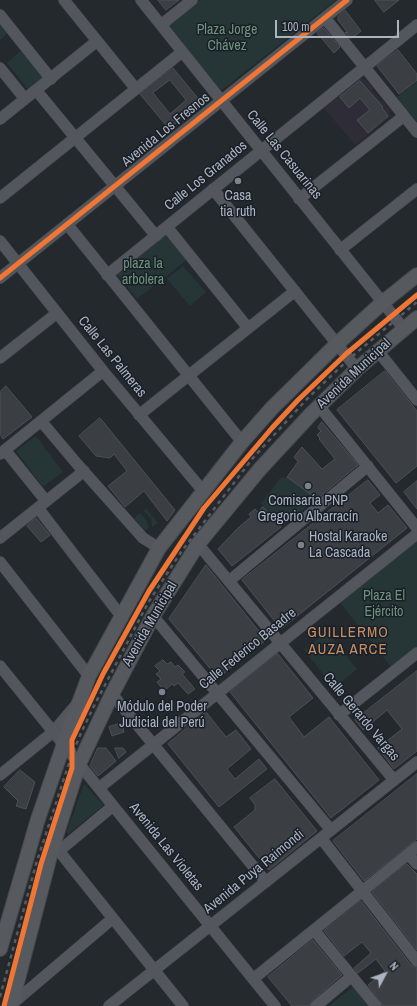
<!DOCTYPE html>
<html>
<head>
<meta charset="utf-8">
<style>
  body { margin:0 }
  #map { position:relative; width:417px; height:1006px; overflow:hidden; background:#24292e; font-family:"Archivo Narrow",sans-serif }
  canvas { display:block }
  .north { position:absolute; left:365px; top:954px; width:40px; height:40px; -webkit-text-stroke:3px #191f28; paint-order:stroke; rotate:49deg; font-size:11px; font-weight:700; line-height:16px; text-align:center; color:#adb4c0 }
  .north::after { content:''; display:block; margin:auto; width:14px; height:18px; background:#adb4c0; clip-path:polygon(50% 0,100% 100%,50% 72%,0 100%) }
  .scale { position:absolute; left:275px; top:20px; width:124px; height:18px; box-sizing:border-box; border:2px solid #adb4c0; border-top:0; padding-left:5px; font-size:12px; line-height:14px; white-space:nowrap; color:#adb4c0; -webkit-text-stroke:3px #191f28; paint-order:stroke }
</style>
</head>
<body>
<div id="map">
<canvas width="417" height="1006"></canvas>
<div class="north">N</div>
<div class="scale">100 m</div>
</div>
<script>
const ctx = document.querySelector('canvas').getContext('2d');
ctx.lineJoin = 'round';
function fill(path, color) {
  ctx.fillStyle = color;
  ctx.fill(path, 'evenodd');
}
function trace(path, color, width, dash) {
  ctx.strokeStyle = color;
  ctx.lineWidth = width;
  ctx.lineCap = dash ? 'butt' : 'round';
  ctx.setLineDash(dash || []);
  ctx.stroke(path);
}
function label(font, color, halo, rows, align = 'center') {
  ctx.font = font + ' "Archivo Narrow",sans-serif';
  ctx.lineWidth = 3;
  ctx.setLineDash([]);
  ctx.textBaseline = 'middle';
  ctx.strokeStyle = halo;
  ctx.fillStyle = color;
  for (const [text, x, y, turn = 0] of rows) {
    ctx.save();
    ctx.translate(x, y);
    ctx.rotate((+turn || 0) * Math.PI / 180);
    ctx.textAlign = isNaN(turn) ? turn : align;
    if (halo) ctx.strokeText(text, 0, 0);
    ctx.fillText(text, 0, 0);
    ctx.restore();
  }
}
fill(new Path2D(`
  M 360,78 L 366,80 L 373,88 L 372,90 L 381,101 L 383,101 L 390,110 L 390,117 L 355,145 L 324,108 Z`), '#2e2d37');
fill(new Path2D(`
  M 200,0 L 336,0 L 222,90 L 219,89 L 168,26 Z
  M 0,23 L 8,33 L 0,40 Z
  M 25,47 L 49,76 L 29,91 L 7,63 Z
  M 417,80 L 417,122 L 407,110 L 404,109 C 401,105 401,101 397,97 Z
  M 160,236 L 171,236 L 189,258 L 137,299 L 114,271 Z
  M 183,266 L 206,292 L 190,306 L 167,279 Z
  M 36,436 L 63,472 L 43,487 L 16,451 Z
  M 287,477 L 317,499 L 281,527 L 261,504 L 280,478 Z
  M 146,508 L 158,523 L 152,527 L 151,519 L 143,510 Z
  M 140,513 C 144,518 149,521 148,529 L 144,530 L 134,518 Z
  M 417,536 L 417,648 L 392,668 L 337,599 Z
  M 327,632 L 357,669 L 334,688 L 304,650 Z
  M 84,784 L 104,805 L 68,834 L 67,831 Z
  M 355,985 L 373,1006 L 329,1006 Z`), '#263536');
const building = new Path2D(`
  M 158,0 L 179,0 L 166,10 Z
  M 375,0 L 399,0 L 384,12 Z
  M 345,10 L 361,31 L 352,38 L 350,38 L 345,32 L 348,33 L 338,20 L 338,17 Z
  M 324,28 L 340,47 L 334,53 L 317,33 Z
  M 398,50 L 417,74 L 417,80 L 399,94 L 377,66 Z
  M 173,68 L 201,102 L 169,129 L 140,94 ZM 170,80 L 186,100 L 170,114 L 153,93 Z
  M 360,81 L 383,107 L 382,108 L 388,116 L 368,133 L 357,120 L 370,110 L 360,98 L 349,108 L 340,97 Z
  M 385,371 L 417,411 L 417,466 L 396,483 L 337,410 Z
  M 6,386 L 32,417 L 3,439 L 0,434 L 0,392 Z
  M 100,418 L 175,510 L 167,521 L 144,491 L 125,507 L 108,486 L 127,471 L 114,454 L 110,458 L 96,456 L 79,436 Z
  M 322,422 L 358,465 L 317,499 L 287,477 L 298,462 L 294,457 L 302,447 L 322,469 L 335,459 L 319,439 L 320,438 L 317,435 L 321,431 L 318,428 Z
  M 368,480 L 380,495 L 370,503 L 378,513 L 388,505 L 407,528 L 281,629 L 242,580 Z
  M 417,481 L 417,509 L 404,492 Z
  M 263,507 L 281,527 L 232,566 L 218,549 L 238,528 L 251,517 L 249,514 L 255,509 L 258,512 Z
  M 36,518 L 50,535 L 41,542 L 27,526 Z
  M 206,565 L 266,640 L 218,678 L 169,619 Z
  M 278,654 L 313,698 L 289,717 L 304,737 L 329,717 L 379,780 L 331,818 L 230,692 Z
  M 163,660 L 167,664 L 171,662 L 175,667 L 178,665 L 185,672 L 182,674 L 195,689 L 188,694 L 178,683 L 174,686 L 172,684 L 164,691 L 157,682 L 161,679 L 156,674 L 160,671 L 155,666 Z
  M 417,671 L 417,751 L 394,769 L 378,748 L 402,729 L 387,710 L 363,730 L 355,720 Z
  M 206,712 L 226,737 L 236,730 L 251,749 L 227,769 L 235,779 L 259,759 L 267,769 L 219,807 L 168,744 Z
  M 122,723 L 124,732 L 112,736 L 109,727 Z
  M 98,748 L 106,748 L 116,761 L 98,776 L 90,766 Z
  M 115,748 L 123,748 L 126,752 L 119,758 Z
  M 20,770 L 35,782 L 26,809 L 16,806 L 18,801 L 4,787 Z
  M 417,774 L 417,839 L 364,881 L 333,841 Z
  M 275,779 L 317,831 L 269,870 L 234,827 L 255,810 L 255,805 L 250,798 Z
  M 407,864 L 417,874 L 417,950 L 372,892 Z
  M 361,901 L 411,965 L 417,968 L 417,1006 L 383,1006 L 381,1002 L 368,985 L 385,971 L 376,959 L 358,973 L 354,968 L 371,953 L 362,942 L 344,956 L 324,931 Z
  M 313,940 L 342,975 L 312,1001 L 309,1006 L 292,1006 L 268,977 Z`);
fill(building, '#3b3f43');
trace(building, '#4c5056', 1);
const minor = new Path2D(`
  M 64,0 L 136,89
  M 141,0 L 404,329
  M 0,15 L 51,79
  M 325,18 L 417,132
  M 161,25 L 192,0
  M 0,68 L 25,99
  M 36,90 L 156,236
  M 0,119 L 97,41
  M 213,189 L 357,369
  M 0,198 L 182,52
  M 299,199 L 404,116
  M 67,224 L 242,442
  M 167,227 L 248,328
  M 0,241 L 103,371 L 203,491
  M 340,250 L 417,189
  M 107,275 L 417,25
  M 0,278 L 347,0
  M 378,351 L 417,400
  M 0,358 L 57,313
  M 319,406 L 417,528
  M 139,415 L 295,291
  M 41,421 L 78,465 L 143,538 L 159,548
  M 5,450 L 46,501
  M 0,454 L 103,371
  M 38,508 L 121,616
  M 0,538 L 84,471
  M 198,544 L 394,780
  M 0,562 L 89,676
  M 229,581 L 368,466
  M 153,616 L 331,830
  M 0,666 L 275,1006
  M 112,694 L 266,882
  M 339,715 L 417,653
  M 0,775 L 53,732 L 76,705
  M 99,788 L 417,534
  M 321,838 L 417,961
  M 59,851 L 183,1006
  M 52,852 L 59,851 L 113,806
  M 408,854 L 417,864
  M 314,930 L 376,1006
  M 253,979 L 417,847
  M 12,1004 L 112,919
  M 109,1006 L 417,762
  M 316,1006 L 352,976`);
const major = new Path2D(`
  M 0,949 L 38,819 L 67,735 L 89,676 L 159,548 L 242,442 L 272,408 L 337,344 L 382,303 L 417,275
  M 11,1006 L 51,852 L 79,764 L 112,694 L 153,616 L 198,544 L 260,469 L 311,414 L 357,369 L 417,318`);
trace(minor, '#404347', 12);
trace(major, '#41454b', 16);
trace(minor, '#53575d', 11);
trace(major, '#56595e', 14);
trace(new Path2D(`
  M 0,997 L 36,864 L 70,760 L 81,733 L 95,704 L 148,603 L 181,552 L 253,458 L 307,399 L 349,359 L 417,302`), '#585b60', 2.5, [4, 4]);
trace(new Path2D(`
  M 0,278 L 347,0
  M 4,1006 L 41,864 L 72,768 L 72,740 L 103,674 L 149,591 L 204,508 L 272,428 L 298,400 L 346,354 L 417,295`), '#f07635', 5);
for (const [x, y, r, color] of [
  [238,181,4,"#7d838d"],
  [308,486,4,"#7d838d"],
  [301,545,4,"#7d838d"],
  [162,692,4,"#7d838d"]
]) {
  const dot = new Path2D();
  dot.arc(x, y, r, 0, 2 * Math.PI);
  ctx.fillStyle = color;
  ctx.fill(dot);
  trace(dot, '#191f28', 1.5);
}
label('14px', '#709478', '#191f28', [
  ["Plaza Jorge",227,30],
  ["Chávez",227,46],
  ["plaza la",143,264],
  ["arbolera",143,280],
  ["Plaza El",384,596],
  ["Ejército",384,612]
]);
label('14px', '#adb4c0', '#191f28', [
  ["Avenida Los Fresnos",166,130,-39],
  ["Calle Las Casuarinas",284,155,51],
  ["Calle Los Granados",206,176,-39],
  ["Calle Las Palmeras",112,357,51],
  ["Avenida Municipal",354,374,-43],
  ["Avenida Municipal",150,624,-60],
  ["Calle Federico Basadre",248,649,-39],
  ["Calle Gerardo Vargas",361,717,50],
  ["Avenida Las Violetas",166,847,51],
  ["Avenida Puya Raimondi",254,872,-39]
]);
label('14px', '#adb4c0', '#191f28', [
  ["Casa",238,196],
  ["tia ruth",238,212],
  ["Comisaría PNP",308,501],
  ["Gregorio Albarracín",308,517],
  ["Hostal Karaoke",309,537,"left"],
  ["La Cascada",309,553,"left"],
  ["Módulo del Poder",162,707],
  ["Judicial del Perú",162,723]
]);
ctx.letterSpacing = '1px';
label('15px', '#c68f63', '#191f28', [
  ["GUILLERMO",348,633],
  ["AUZA ARCE",348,650]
]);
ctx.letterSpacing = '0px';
</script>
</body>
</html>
